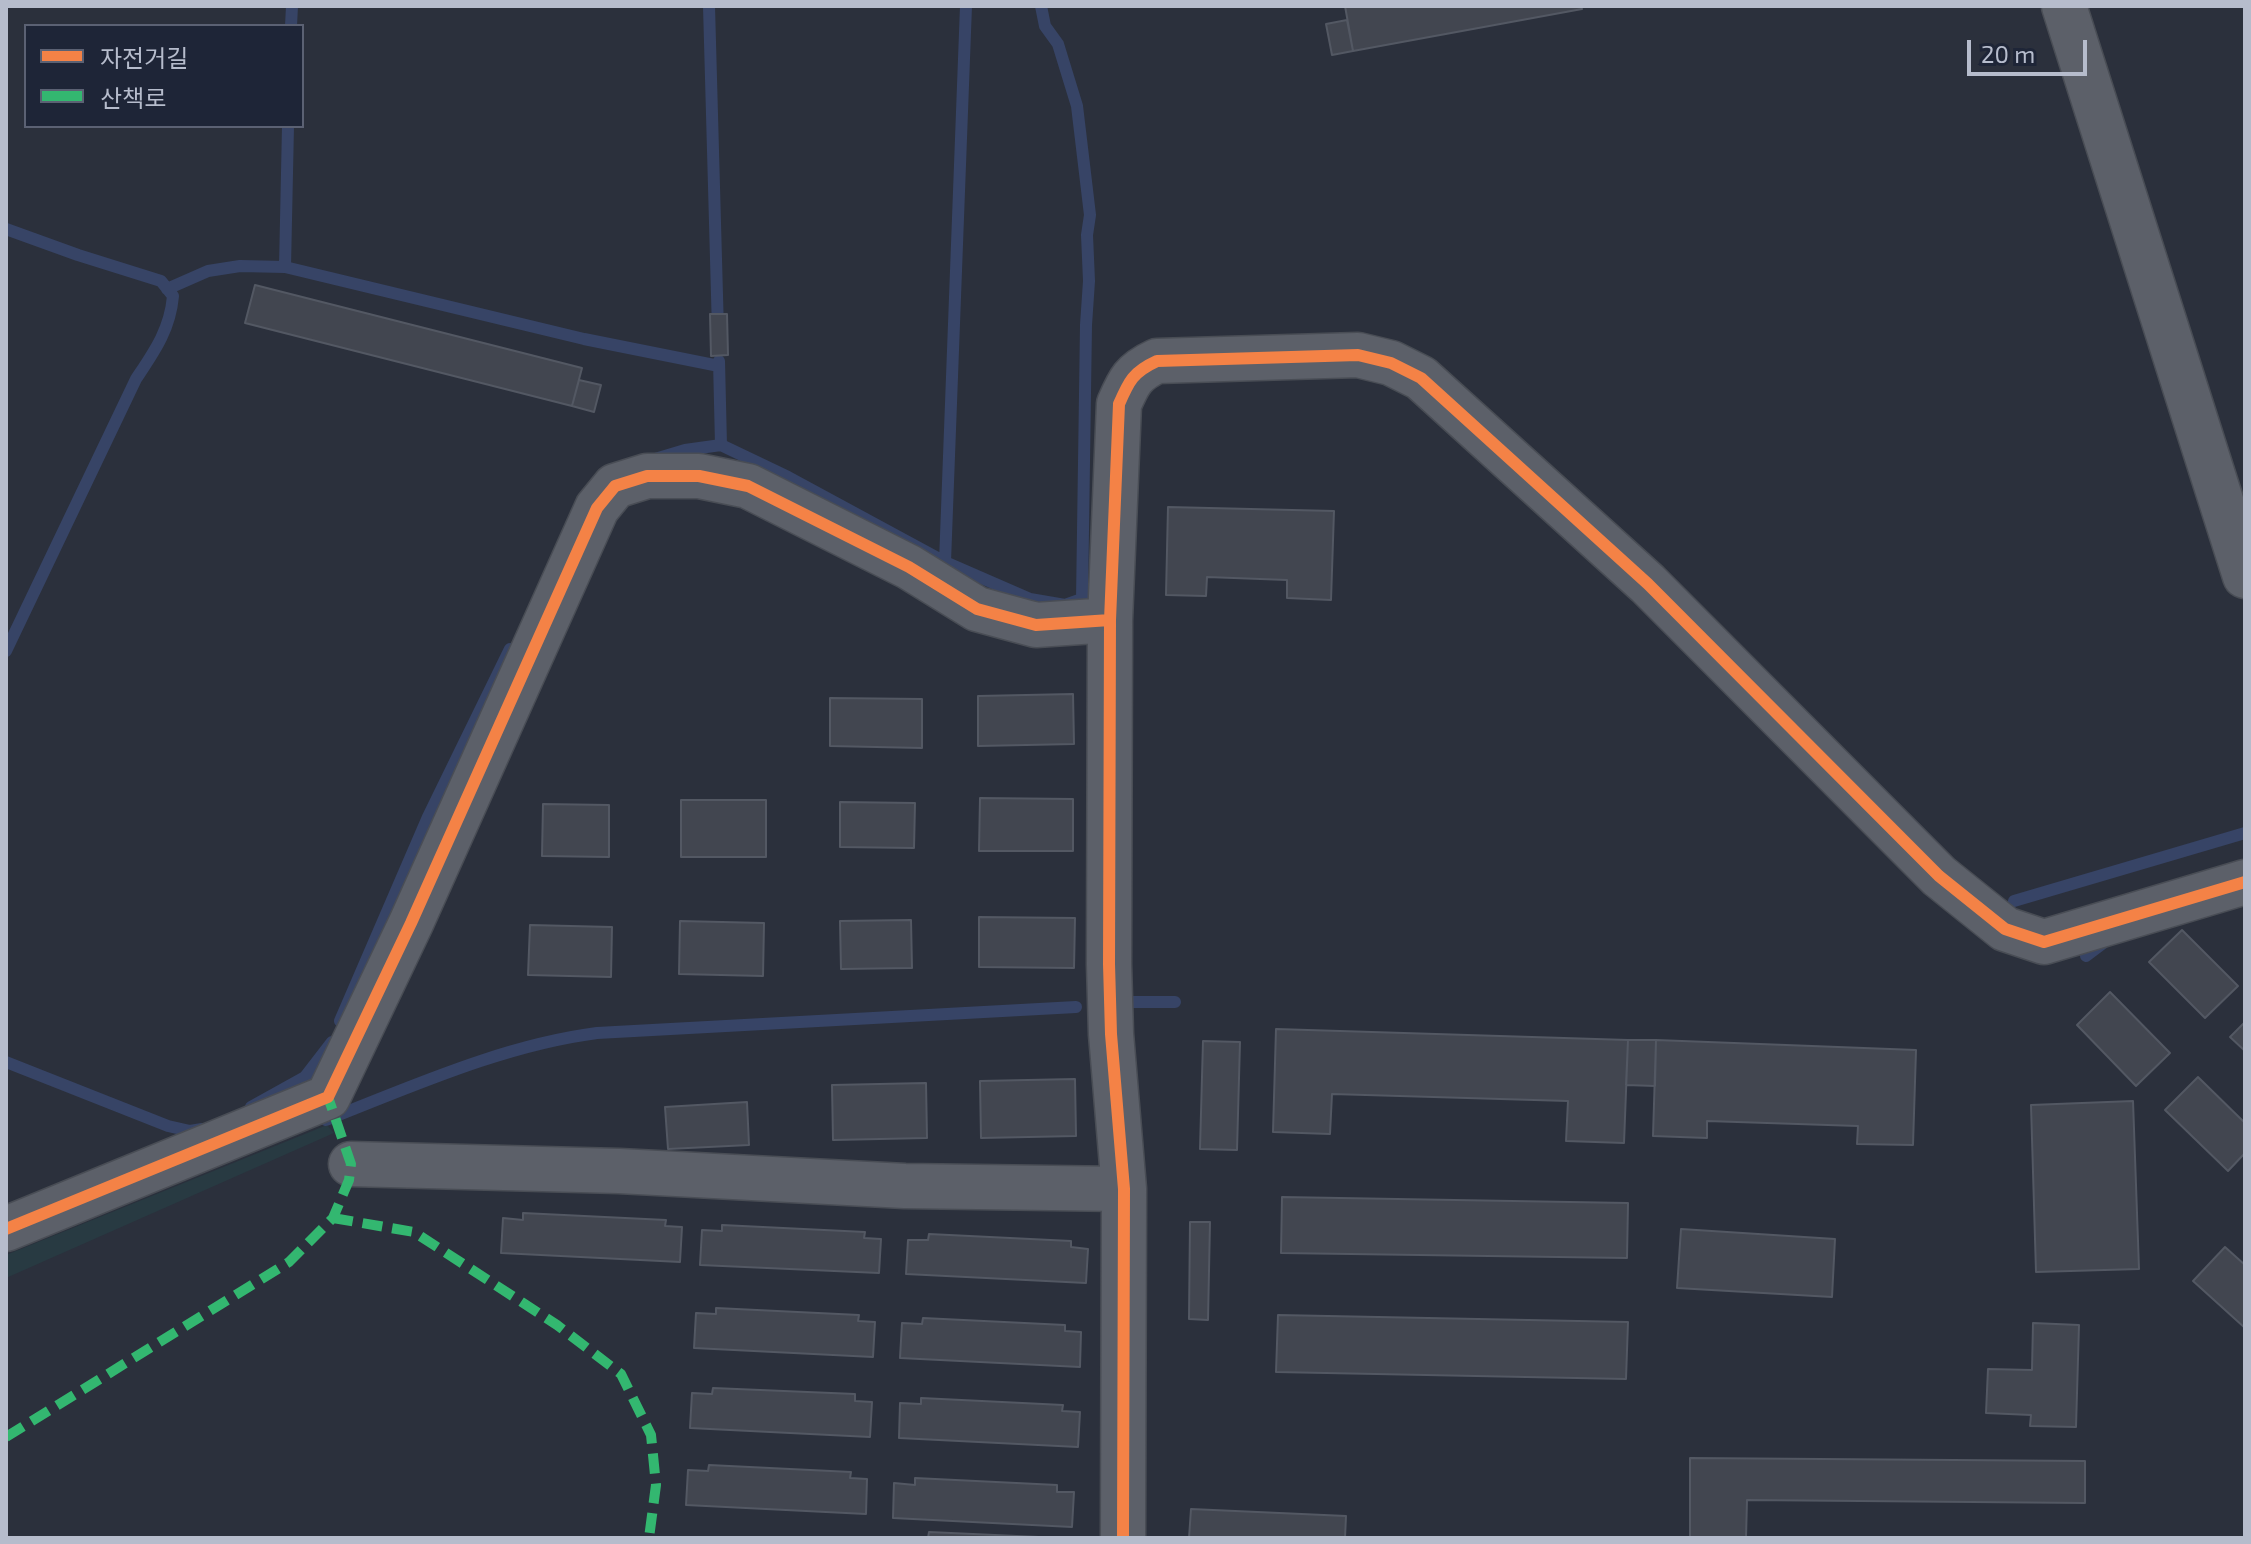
<!DOCTYPE html>
<html>
<head>
<meta charset="utf-8">
<style>
  body { margin:0 }
  #map { position:relative; width:2251px; height:1544px; overflow:hidden; background:#2b303c; font-family:"Exo 2","Noto Sans KR",sans-serif }
  canvas { display:block }
  .frame { position:absolute; inset:0; border:8px solid #b6bccc; pointer-events:none }
  .legend { position:absolute; left:24px; top:24px; width:280px; height:104px; box-sizing:border-box; background:#1e2537; border:2px solid #5b6173; margin:0; padding:10px 14px; list-style:none; font-size:24px; color:#b6bccc }
  .legend li { display:flex; align-items:center; gap:16px; height:40px }
  .legend b { width:40px; border:2px solid #5b6173 }
  .scale { position:absolute; left:1967px; top:40px; width:120px; height:36px; box-sizing:border-box; border:4px solid #b6bccc; border-top:0; padding-left:10px; font-size:24px; line-height:28px; white-space:nowrap; color:#b6bccc; -webkit-text-stroke:6px #1e2537; paint-order:stroke }
</style>
</head>
<body>
<div id="map">
<canvas width="2251" height="1544"></canvas>
<div class="frame"></div>
<ul class="legend">
<li><b style="height:10px;background:#f48246"></b>자전거길</li>
<li><b style="height:10px;background:#33b770"></b>산책로</li>
</ul>
<div class="scale">20 m</div>
</div>
<script>
const ctx = document.querySelector('canvas').getContext('2d');
ctx.lineJoin = 'round';
function fill(path, color) {
  ctx.fillStyle = color;
  ctx.fill(path, 'evenodd');
}
function trace(path, color, width, dash) {
  ctx.strokeStyle = color;
  ctx.lineWidth = width;
  ctx.lineCap = dash ? 'butt' : 'round';
  ctx.setLineDash(dash || []);
  ctx.stroke(path);
}
fill(new Path2D(`
  M 327,1125 L 334,1133 L 6,1278 L 6,1255 Z`), '#283a42');
trace(new Path2D(`
  M 709,6 L 718,331
  M 291,26 L 292,6
  M 6,229 L 78,255 L 161,281 L 173,296 C 170,330 154,352 136,379 L 6,651
  M 285,267 L 288,126
  M 167,289 L 208,271 L 240,266 L 285,267 L 584,339 L 719,366
  M 719,361 L 721,445
  M 655,459 L 685,450 L 721,445 L 788,477 L 945,562 L 1030,599 L 1065,605 L 1082,599 L 1086,325 L 1089,281 L 1087,235 L 1090,215 L 1077,106 L 1058,44 L 1045,26 L 1041,6
  M 945,562 L 966,6
  M 2014,901 L 2245,833
  M 2086,956 L 2106,941
  M 1131,1002 L 1175,1002
  M 340,1021 L 428,817 L 510,649
  M 6,1062 L 168,1126 L 190,1131 L 202,1129
  M 251,1107 L 305,1077 L 332,1042
  M 326,1120 C 413,1086 504,1045 597,1033 L 1076,1007`), '#374466', 12);
const building = new Path2D(`
  M 1345,6 L 1581,6 L 1582,9 L 1353,51 Z
  M 1347,20 L 1353,51 L 1332,55 L 1326,24 Z
  M 255,285 L 582,368 L 572,406 L 245,323 Z
  M 710,314 L 727,314 L 728,355 L 711,356 Z
  M 579,380 L 601,385 L 594,412 L 572,406 Z
  M 1168,507 L 1334,511 L 1331,600 L 1287,598 L 1287,580 L 1207,577 L 1206,596 L 1166,595 Z
  M 1073,694 L 1074,744 L 978,746 L 978,696 Z
  M 830,698 L 922,699 L 922,748 L 830,746 Z
  M 980,798 L 1073,799 L 1073,851 L 979,851 Z
  M 681,800 L 766,800 L 766,857 L 681,857 Z
  M 840,802 L 915,803 L 914,848 L 840,847 Z
  M 543,804 L 609,805 L 609,857 L 542,856 Z
  M 979,917 L 1075,918 L 1074,968 L 979,967 Z
  M 911,920 L 912,968 L 841,969 L 840,921 Z
  M 680,921 L 764,923 L 763,976 L 679,974 Z
  M 530,925 L 612,927 L 611,977 L 528,975 Z
  M 2182,930 L 2238,986 L 2205,1018 L 2149,962 Z
  M 2110,992 L 2170,1053 L 2136,1086 L 2077,1025 Z
  M 2245,1022 L 2245,1051 L 2230,1037 Z
  M 1276,1029 L 1628,1040 L 1624,1143 L 1566,1141 L 1568,1101 L 1332,1094 L 1330,1134 L 1273,1132 Z
  M 1628,1040 L 1656,1040 L 1655,1086 L 1626,1085 Z
  M 1656,1040 L 1916,1050 L 1913,1145 L 1857,1144 L 1858,1126 L 1707,1121 L 1707,1138 L 1653,1136 Z
  M 1203,1041 L 1240,1042 L 1237,1150 L 1200,1149 Z
  M 2198,1077 L 2245,1123 L 2245,1153 L 2228,1171 L 2165,1110 Z
  M 1075,1079 L 1076,1136 L 981,1138 L 980,1081 Z
  M 926,1083 L 927,1138 L 833,1140 L 832,1085 Z
  M 2133,1101 L 2139,1269 L 2036,1272 L 2031,1105 Z
  M 747,1102 L 749,1145 L 668,1149 L 665,1107 Z
  M 1282,1197 L 1628,1203 L 1627,1258 L 1281,1253 Z
  M 523,1213 L 666,1220 L 665,1226 L 682,1227 L 680,1262 L 501,1253 L 503,1218 L 523,1220 Z
  M 1190,1222 L 1210,1222 L 1208,1320 L 1189,1319 Z
  M 722,1225 L 865,1232 L 864,1238 L 881,1239 L 879,1273 L 700,1265 L 702,1230 L 722,1231 Z
  M 1681,1229 L 1835,1239 L 1832,1297 L 1677,1288 Z
  M 929,1234 L 1071,1241 L 1071,1247 L 1088,1249 L 1086,1283 L 906,1274 L 908,1240 L 928,1240 Z
  M 2225,1247 L 2245,1265 L 2245,1328 L 2193,1281 Z
  M 716,1308 L 859,1315 L 858,1321 L 875,1322 L 873,1357 L 694,1348 L 696,1313 L 716,1314 Z
  M 1278,1315 L 1628,1322 L 1626,1379 L 1276,1372 Z
  M 923,1318 L 1065,1325 L 1065,1331 L 1081,1332 L 1080,1367 L 900,1358 L 902,1323 L 922,1324 Z
  M 2033,1323 L 2079,1325 L 2076,1427 L 2030,1426 L 2031,1415 L 1986,1413 L 1988,1369 L 2032,1370 Z
  M 713,1388 L 855,1394 L 855,1401 L 872,1402 L 870,1437 L 690,1428 L 692,1393 L 712,1394 Z
  M 921,1398 L 1063,1405 L 1062,1411 L 1080,1412 L 1078,1447 L 899,1438 L 900,1403 L 921,1404 Z
  M 1690,1458 L 2085,1461 L 2085,1503 L 1747,1500 L 1746,1538 L 1690,1538 Z
  M 709,1465 L 851,1472 L 850,1478 L 867,1479 L 866,1514 L 686,1505 L 688,1470 L 708,1471 Z
  M 915,1478 L 1057,1485 L 1057,1492 L 1074,1492 L 1072,1527 L 893,1518 L 894,1483 L 915,1485 Z
  M 1191,1509 L 1346,1516 L 1345,1538 L 1189,1538 Z
  M 929,1532 L 1061,1538 L 928,1538 Z`);
fill(building, '#424650');
trace(building, '#535863', 2);
const minor = new Path2D(`
  M 351,1164 L 619,1171 L 905,1186 L 1124,1189
  M 6,1229 L 328,1097 L 411,923 L 597,508 L 615,486 L 647,476 L 699,476 L 748,486 L 909,567 L 977,609 L 1036,625 L 1110,620
  M 1123,1538 L 1124,1189 L 1111,1034 L 1109,964 L 1110,620 L 1119,404 C 1129,381 1133,372 1157,361 L 1358,355 L 1391,363 L 1421,378 L 1648,584 L 1939,876 L 2005,929 L 2044,942 L 2245,882`);
const tertiary = new Path2D(`
  M 2064,6 L 2245,576`);
trace(minor, '#494d55', 47);
trace(tertiary, '#494d55', 47);
trace(minor, '#5c6069', 44);
trace(tertiary, '#5c6069', 44);
trace(new Path2D(`
  M 333,1218 L 414,1232 L 557,1325 L 621,1374 L 651,1435 L 656,1485 L 649,1538
  M 6,1437 L 289,1262 L 333,1218 L 349,1180 L 351,1164 L 328,1097`), '#33b770', 10, [20, 10]);
trace(new Path2D(`
  M 6,1229 L 328,1097 L 411,923 L 597,508 L 615,486 L 647,476 L 699,476 L 748,486 L 909,567 L 977,609 L 1036,625 L 1110,620
  M 1123,1538 L 1124,1189 L 1111,1034 L 1109,964 L 1110,620 L 1119,404 C 1129,381 1133,372 1157,361 L 1358,355 L 1391,363 L 1421,378 L 1648,584 L 1939,876 L 2005,929 L 2044,942 L 2245,882`), '#f48246', 12);
</script>
</body>
</html>
